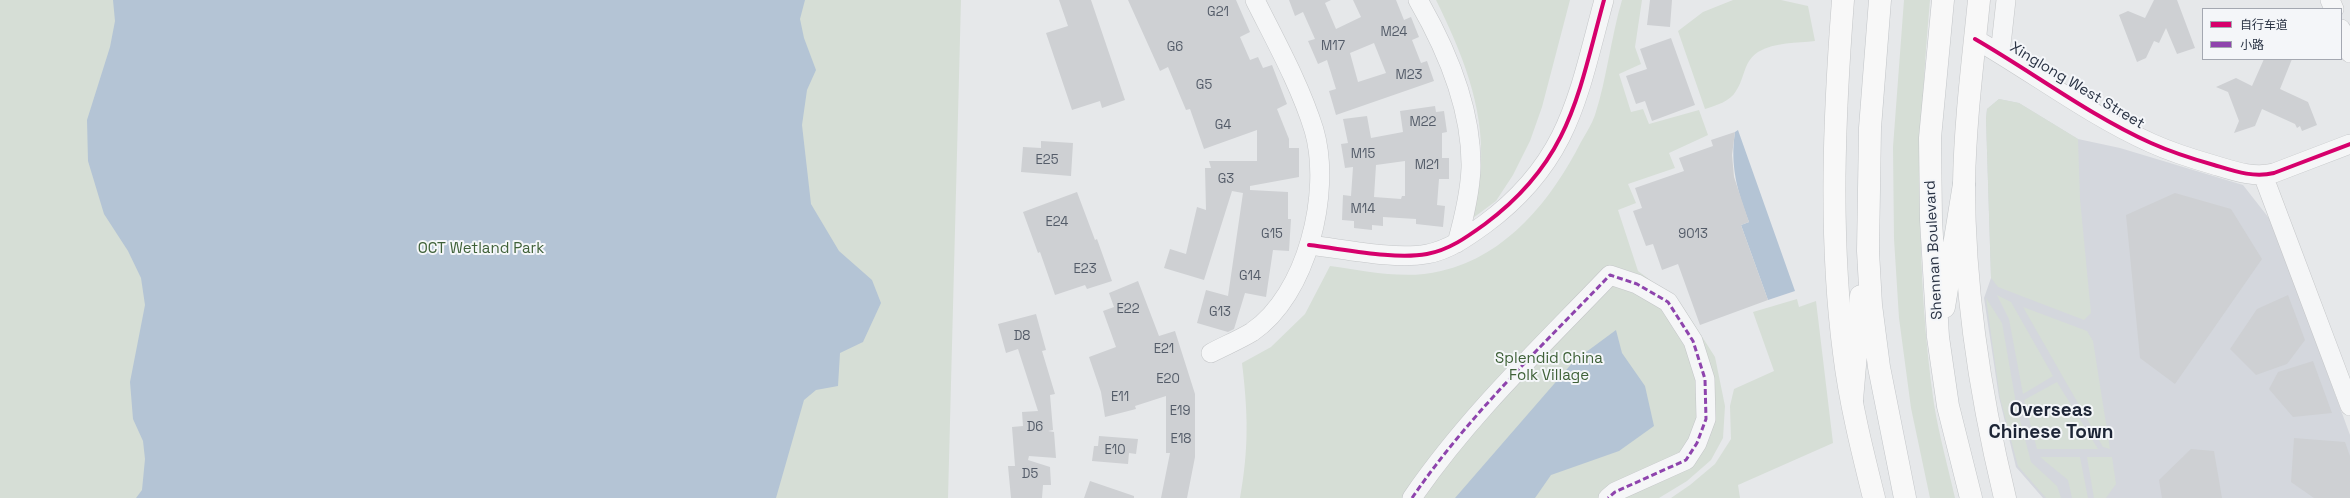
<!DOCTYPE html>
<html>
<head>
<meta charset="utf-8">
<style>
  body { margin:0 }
  #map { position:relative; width:2350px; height:498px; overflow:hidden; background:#e6e8ea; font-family:"Space Grotesk","Noto Sans SC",sans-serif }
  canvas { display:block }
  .legend { position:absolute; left:2202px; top:8px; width:140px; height:52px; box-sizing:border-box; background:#f4f6f9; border:1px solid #a4a8b1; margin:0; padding:5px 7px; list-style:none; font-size:12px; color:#2b3445 }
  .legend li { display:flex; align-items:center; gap:8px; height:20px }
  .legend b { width:20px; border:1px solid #a4a8b1 }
</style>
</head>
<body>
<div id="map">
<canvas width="2350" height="498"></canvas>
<ul class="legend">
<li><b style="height:5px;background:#d6006c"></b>自行车道</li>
<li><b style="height:5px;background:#8e44ad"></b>小路</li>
</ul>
</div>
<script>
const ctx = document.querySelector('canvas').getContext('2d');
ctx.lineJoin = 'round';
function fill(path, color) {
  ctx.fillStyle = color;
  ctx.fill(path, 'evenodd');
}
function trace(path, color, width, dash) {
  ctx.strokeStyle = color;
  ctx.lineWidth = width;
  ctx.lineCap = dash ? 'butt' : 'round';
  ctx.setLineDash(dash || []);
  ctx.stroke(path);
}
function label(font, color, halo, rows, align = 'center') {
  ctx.font = font + ' "Space Grotesk",sans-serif';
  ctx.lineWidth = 4;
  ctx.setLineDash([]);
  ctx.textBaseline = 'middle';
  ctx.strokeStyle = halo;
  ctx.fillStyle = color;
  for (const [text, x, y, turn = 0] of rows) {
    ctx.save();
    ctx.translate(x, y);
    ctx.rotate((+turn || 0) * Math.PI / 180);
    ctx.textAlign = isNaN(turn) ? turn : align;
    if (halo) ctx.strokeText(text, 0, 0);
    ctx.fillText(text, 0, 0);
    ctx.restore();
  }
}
fill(new Path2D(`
  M 1999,99 L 2019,103 L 2078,139 L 2120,148 L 2243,185 L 2272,222 L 2350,435 L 2350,498 L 2043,498 L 2016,467 L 1999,397 L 1984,298 L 1991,278 L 1986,119 L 1987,109 Z`), '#d4d7dd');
fill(new Path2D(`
  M 0,0 L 961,0 L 948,498 L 0,498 Z
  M 1436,0 L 1570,0 L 1542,107 L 1530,141 L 1513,175 L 1496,201 L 1473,218 C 1476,200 1480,182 1481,164 C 1484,105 1461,51 1436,0 Z
  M 1622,0 L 1642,0 L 1635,47 L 1641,64 L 1619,74 L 1631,112 L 1643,109 L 1649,124 L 1699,110 L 1708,135 L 1669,153 L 1675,168 L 1628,184 L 1636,203 L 1618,210 L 1638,271 L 1680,302 L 1715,357 L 1725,406 L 1723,438 L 1711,460 L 1687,481 L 1659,498 L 1240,498 C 1249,448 1248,413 1242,363 L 1271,347 L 1305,314 L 1330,266 C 1366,271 1405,280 1441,271 C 1507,256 1552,199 1581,142 C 1586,133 1592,124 1595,115 C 1607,78 1611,37 1622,0 Z
  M 1733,0 L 1781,0 L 1808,6 L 1815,41 C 1797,43 1775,42 1758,52 C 1743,62 1745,78 1736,91 C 1731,101 1715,106 1705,109 L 1678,31 L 1703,12 Z
  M 1904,0 L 1930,0 C 1918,135 1915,270 1934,404 C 1939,435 1948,467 1955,498 L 1930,498 L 1911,408 L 1899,318 L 1894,239 L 1893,147 Z
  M 1999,99 L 2019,103 L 2078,139 L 2080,199 L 2091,313 L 2084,320 L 1998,287 L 1991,278 L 1986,119 L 1987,109 Z
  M 1997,295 L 2011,302 L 2053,376 L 2023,394 L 2009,319 Z
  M 1986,298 L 2002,323 L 2017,409 L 2031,462 L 2057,486 L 2061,498 L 2046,498 L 2018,466 L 2000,398 Z
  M 1797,299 L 1799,307 L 1816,301 L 1833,443 L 1738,485 L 1740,498 L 1671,498 L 1690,485 L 1715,464 L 1731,439 L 1730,406 L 1734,389 L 1774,371 L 1753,312 Z
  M 2023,307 L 2087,331 L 2093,341 L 2110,449 L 2103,447 Z
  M 2057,382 L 2098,449 L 2037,449 L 2024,400 Z
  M 2040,457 L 2080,457 L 2088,498 L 2072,498 L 2068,480 Z
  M 2087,457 L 2112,457 L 2116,484 L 2106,498 L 2094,498 Z`), '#d6ded6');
fill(new Path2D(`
  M 113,0 L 805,0 L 800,19 L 804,38 L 816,70 L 807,90 L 802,125 L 811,204 L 839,251 L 872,280 L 881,303 L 863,342 L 840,353 L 838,386 L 816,390 L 804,400 L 776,498 L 136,498 L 142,490 L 145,459 L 143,441 L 133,419 L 130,382 L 145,305 L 141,278 L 128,251 L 104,214 L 88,161 L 87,120 L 110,47 L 115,21 Z
  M 1738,130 L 1795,291 L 1768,300 L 1741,225 L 1749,222 C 1737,191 1730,165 1735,132 Z
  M 1616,330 L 1622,353 L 1645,386 L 1654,426 L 1619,451 L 1551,475 L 1535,498 L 1455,498 L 1574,361 Z`), '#b4c4d5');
fill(new Path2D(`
  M 1059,0 L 1091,0 L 1125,100 L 1102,108 L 1100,101 L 1072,110 L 1046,33 L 1068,26 Z
  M 1128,0 L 1236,0 L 1250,32 L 1240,37 L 1250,60 L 1258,57 L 1263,68 L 1272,65 L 1287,104 L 1277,109 L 1289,139 L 1289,148 L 1299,148 L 1299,177 L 1250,186 L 1250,190 L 1288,192 L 1288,219 L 1291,219 L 1289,251 L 1273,250 L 1266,297 L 1245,293 L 1234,329 L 1228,332 L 1197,323 L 1206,290 L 1228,296 L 1243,193 L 1232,191 L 1204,280 L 1164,268 L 1170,249 L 1186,254 L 1197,207 L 1206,210 L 1205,168 L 1211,168 L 1209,161 L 1257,161 L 1257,130 L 1204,149 L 1190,109 L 1186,110 L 1168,67 L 1160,71 Z
  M 1289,0 L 1331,0 L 1325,3 L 1336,29 L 1361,17 L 1353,0 L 1396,0 L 1404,20 L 1411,17 L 1419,37 L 1412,40 L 1421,63 L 1427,61 L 1434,81 L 1336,115 L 1329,91 L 1336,89 L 1327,60 L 1318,64 L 1308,41 L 1315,39 L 1303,12 L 1295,16 ZM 1374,43 L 1386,73 L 1358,82 L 1350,53 Z
  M 1650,0 L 1672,0 L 1670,27 L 1647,25 Z
  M 2154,0 L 2177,0 L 2195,48 L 2177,54 L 2166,28 L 2159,43 L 2154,41 L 2146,58 L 2137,62 L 2119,15 L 2128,11 L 2145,18 Z
  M 1671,38 L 1695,105 L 1652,121 L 1645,101 L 1636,104 L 1626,76 L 1647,69 L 1640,49 Z
  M 2264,59 L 2292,59 L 2280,89 L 2308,102 L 2317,125 L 2302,131 L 2300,126 L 2297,128 L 2295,124 L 2262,109 L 2255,126 L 2234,133 L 2239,121 L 2228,92 L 2216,87 L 2236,78 L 2252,86 Z
  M 1435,106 L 1436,112 L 1444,111 L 1447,132 L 1442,133 L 1442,158 L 1449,158 L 1449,179 L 1439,179 L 1437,205 L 1445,206 L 1443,227 L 1416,224 L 1416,219 L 1383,217 L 1383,226 L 1372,225 L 1372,230 L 1354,228 L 1354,221 L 1342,220 L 1343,195 L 1351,196 L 1353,167 L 1345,168 L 1341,144 L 1348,143 L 1343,119 L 1367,116 L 1371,138 L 1403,132 L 1400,111 ZM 1405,161 L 1405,196 L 1402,196 L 1401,199 L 1374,197 L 1376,165 Z
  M 1735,132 L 1732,155 L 1734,177 L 1749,222 L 1741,225 L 1768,300 L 1700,325 L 1678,264 L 1662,270 L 1653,244 L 1646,246 L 1633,211 L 1642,208 L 1635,188 L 1684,171 L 1679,158 L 1713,146 L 1711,140 Z
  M 1041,141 L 1073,143 L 1071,176 L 1021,172 L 1023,147 L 1041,148 Z
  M 1077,192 L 1095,240 L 1097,239 L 1112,281 L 1087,289 L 1085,285 L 1055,295 L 1040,252 L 1038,253 L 1023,212 Z
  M 2175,193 L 2231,209 L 2262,259 L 2175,384 L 2140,358 L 2126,215 Z
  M 1138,281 L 1159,336 L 1175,331 L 1195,394 L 1195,457 L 1187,498 L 1161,498 L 1170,453 L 1166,453 L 1166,396 L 1135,406 L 1136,409 L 1105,417 L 1101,392 L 1089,357 L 1116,347 L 1103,311 L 1114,307 L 1109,293 Z
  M 2288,295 L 2305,340 L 2287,364 L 2256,375 L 2230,349 L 2257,309 Z
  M 1036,314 L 1046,350 L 1042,351 L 1055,394 L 1050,395 L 1053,430 L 1048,431 L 1054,432 L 1056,458 L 1029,456 L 1028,460 L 1050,467 L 1051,485 L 1043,485 L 1042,498 L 1011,498 L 1008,466 L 1015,466 L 1012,427 L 1023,426 L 1022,412 L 1038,411 L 1018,349 L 1006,353 L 998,324 Z
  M 2313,361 L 2332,413 L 2293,417 L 2269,389 L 2278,372 Z
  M 1099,436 L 1138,439 L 1136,454 L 1129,453 L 1128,464 L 1092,461 L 1094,446 L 1098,446 Z
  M 2294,438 L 2345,442 L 2350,456 L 2350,498 L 2314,498 L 2291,482 Z
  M 2191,449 L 2214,451 L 2222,498 L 2162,498 L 2159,480 Z
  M 1090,481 L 1134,496 L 1134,498 L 1084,498 Z`), '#ced0d3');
const street = new Path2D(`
  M 1418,0 C 1447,50 1472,109 1471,168 C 1470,193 1464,218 1457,243
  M 2330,0 L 2334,9
  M 2341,29 L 2350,53
  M 1975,39 C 2034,73 2089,115 2151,143 C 2171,152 2193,159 2214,165 C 2234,171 2253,178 2274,173 L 2350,144
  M 2000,54 L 2006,0
  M 2263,175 L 2350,406
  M 1309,245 C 1344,249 1394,260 1427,254 C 1449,250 1467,237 1485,224 C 1570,161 1578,95 1604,0
  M 1211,353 C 1224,346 1239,340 1252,332 C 1307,295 1332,192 1314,130 C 1300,85 1276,42 1255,0
  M 1412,498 C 1468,416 1541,347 1610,275 L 1637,284 L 1668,302 L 1693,341 L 1705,379 L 1706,419 L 1697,443 L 1686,460 L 1615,492 L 1608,498`);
const secondary = new Path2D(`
  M 1843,0 C 1834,117 1829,237 1844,353 C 1850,402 1862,450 1874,498
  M 1979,0 C 1973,61 1965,122 1964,184 C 1964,290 1980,395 2005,498`);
const primary = new Path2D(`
  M 1880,0 L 1870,128 L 1868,251 L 1871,305 L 1879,367 L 1905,498
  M 1943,0 L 1930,138 L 1931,220 L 1938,337 L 1948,406 L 1971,498
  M 1944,307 L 1964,184
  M 1852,400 L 1861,296`);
trace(street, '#c4c6c8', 20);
trace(secondary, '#c4c6c8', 23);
trace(primary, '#c2c5c8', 23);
trace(street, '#f5f6f7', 19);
trace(secondary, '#f8f8f8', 22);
trace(primary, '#f8f8f8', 22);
trace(new Path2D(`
  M 1412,498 C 1468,416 1541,347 1610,275 L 1637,284 L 1668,302 L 1693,341 L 1705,379 L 1706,419 L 1697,443 L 1686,460 L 1615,492 L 1608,498`), '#8e44ad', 3, [6, 3]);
trace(new Path2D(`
  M 1975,39 C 2034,73 2089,115 2151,143 C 2171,152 2193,159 2214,165 C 2234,171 2253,178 2274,173 L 2350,144
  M 1309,245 C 1344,249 1394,260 1427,254 C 1449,250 1467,237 1485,224 C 1570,161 1578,95 1604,0`), '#d6006c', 4);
label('13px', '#545c69', null, [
  ["G21",1218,12],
  ["M24",1394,32],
  ["M17",1333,46],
  ["G6",1175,47],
  ["M23",1409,75],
  ["G5",1204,85],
  ["M22",1423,122],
  ["G4",1223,125],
  ["M15",1363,154],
  ["E25",1047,160],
  ["M21",1427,165],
  ["G3",1226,179],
  ["M14",1363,209],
  ["E24",1057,222],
  ["G15",1272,234],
  ["9013",1693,234],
  ["E23",1085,269],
  ["G14",1250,276],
  ["E22",1128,309],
  ["G13",1220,312],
  ["D8",1022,336],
  ["E21",1164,349],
  ["E20",1168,379],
  ["E11",1120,397],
  ["E19",1180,411],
  ["D6",1035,427],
  ["E18",1181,439],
  ["E10",1115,450],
  ["D5",1030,474]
]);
label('15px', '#2b3445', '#f4f6f9', [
  ["Xinglong West Street",2077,86,31],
  ["Shennan Boulevard",1934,250,-93]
]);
label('15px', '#3f6138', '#f4f6f9', [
  ["OCT Wetland Park",481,249],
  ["Splendid China",1549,359],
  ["Folk Village",1549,376]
]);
label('bold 19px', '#1d2536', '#f4f6f9', [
  ["Overseas",2051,411],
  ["Chinese Town",2051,433]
]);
</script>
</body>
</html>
